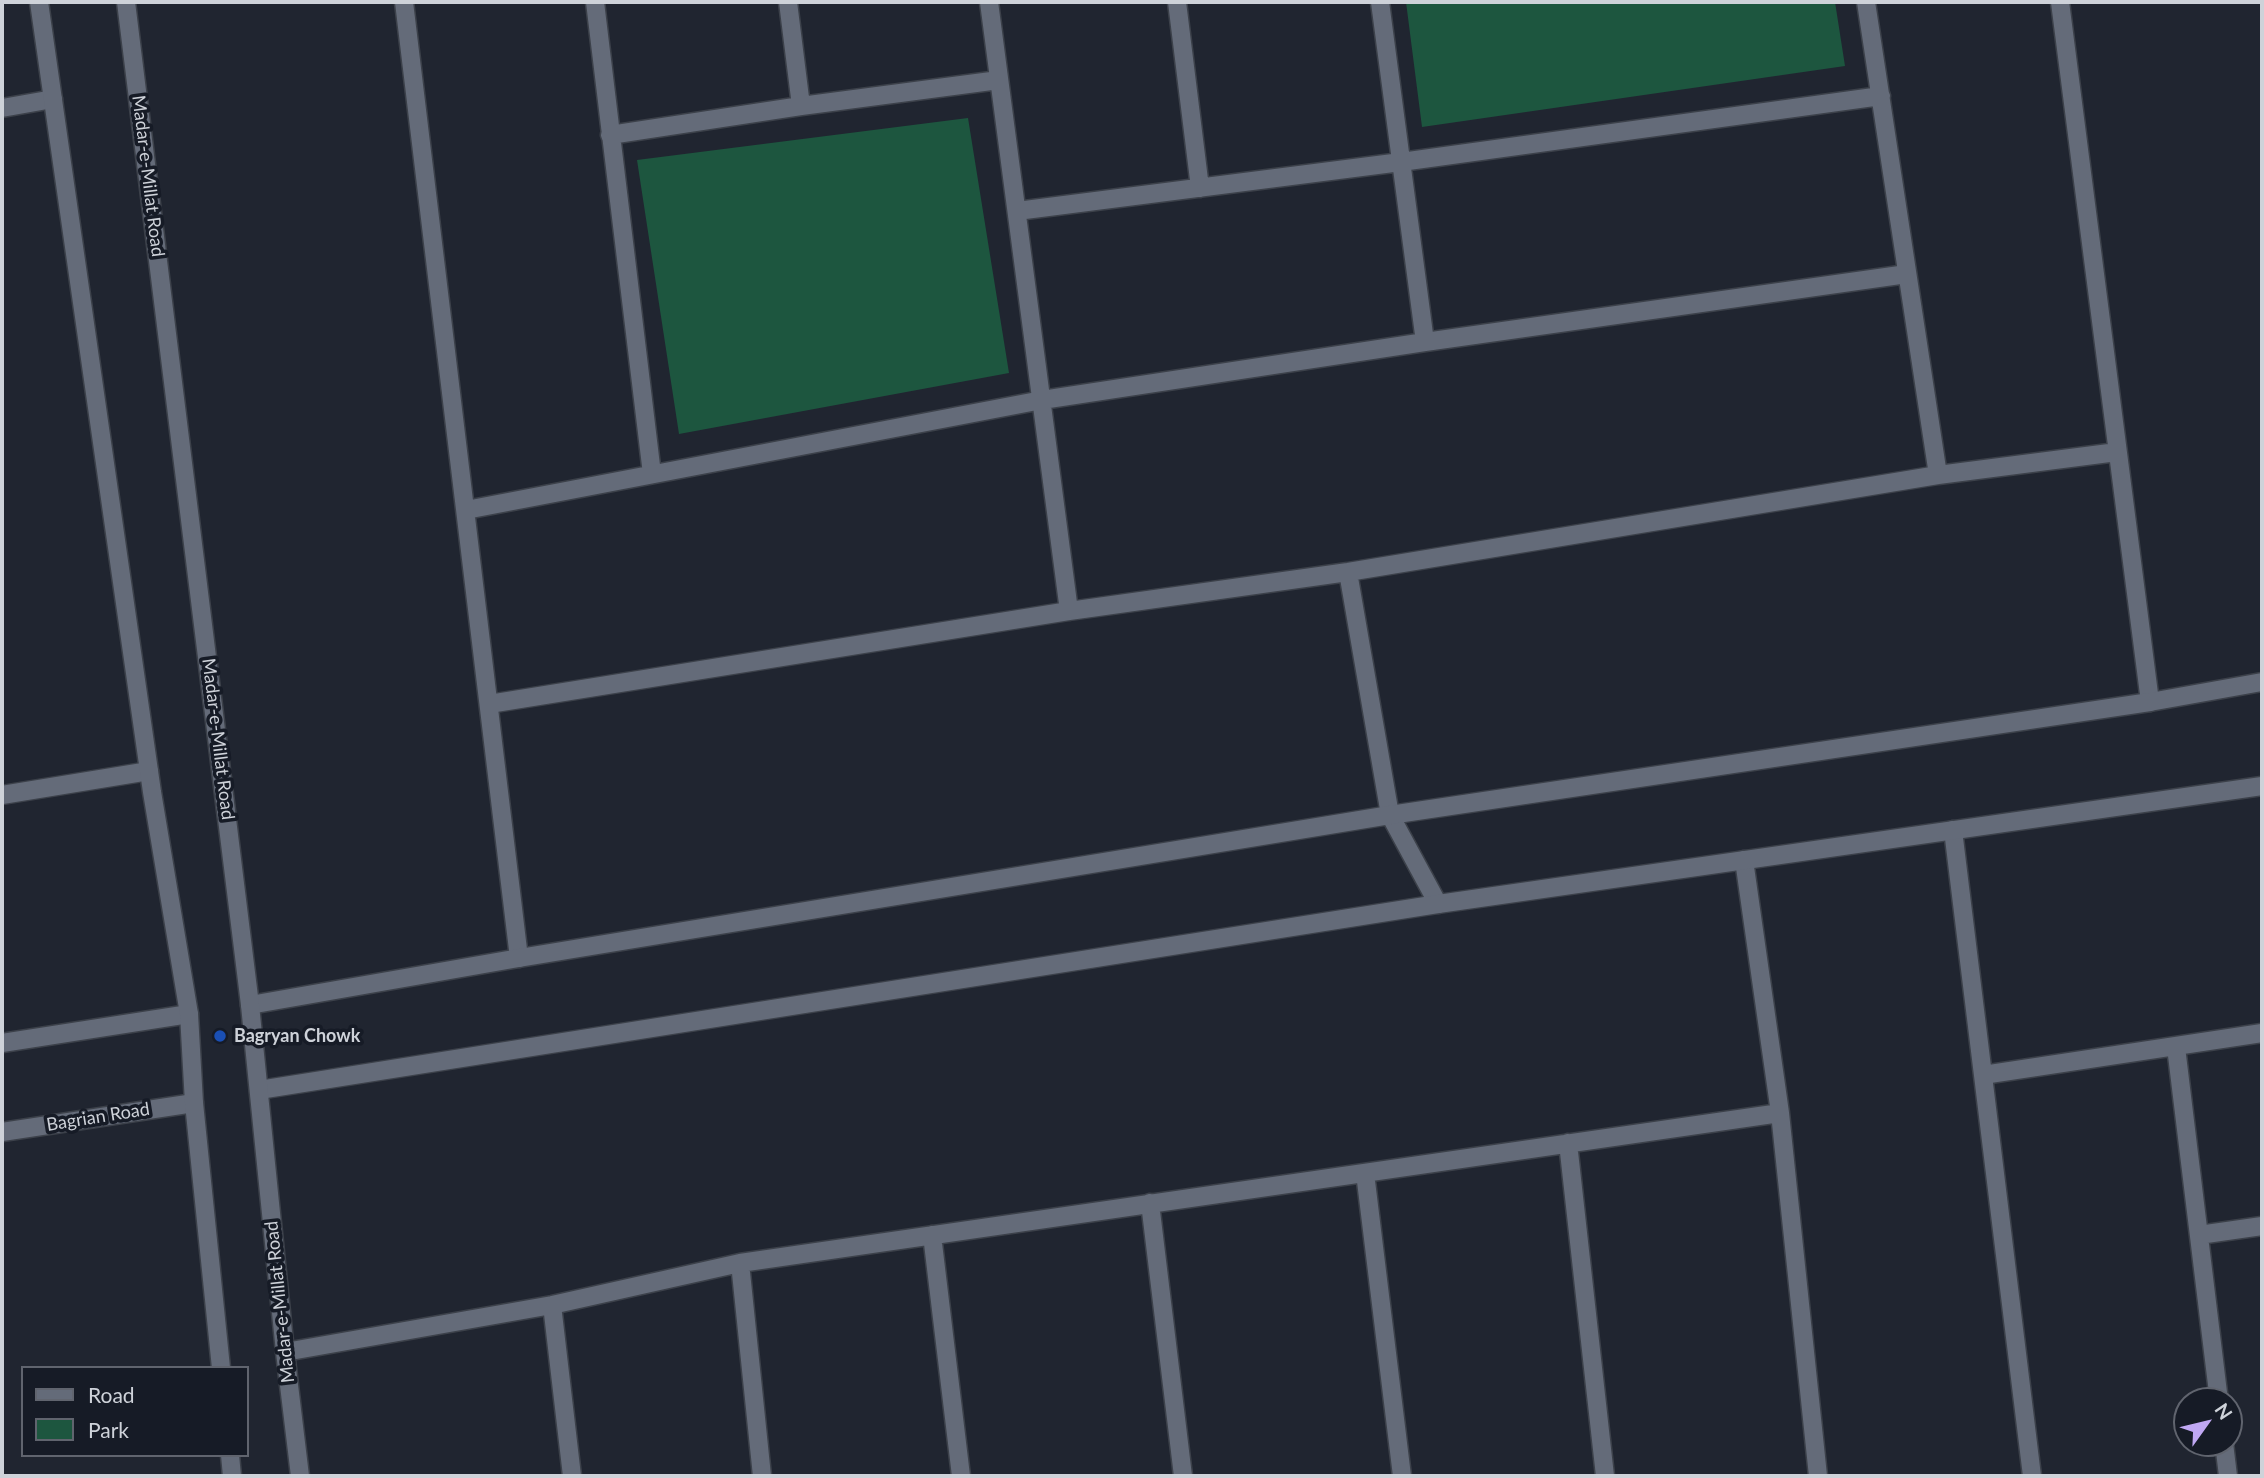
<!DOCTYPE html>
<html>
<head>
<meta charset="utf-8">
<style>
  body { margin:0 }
  #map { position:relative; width:2264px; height:1478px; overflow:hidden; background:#202530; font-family:Lato,sans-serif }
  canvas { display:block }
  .frame { position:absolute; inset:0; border:4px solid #ced2d9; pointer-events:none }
  .legend { position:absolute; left:21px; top:1366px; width:228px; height:91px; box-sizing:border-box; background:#161b26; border:2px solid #60646e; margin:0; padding:9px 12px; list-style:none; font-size:21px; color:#ced2d9 }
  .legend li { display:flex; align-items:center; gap:14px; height:35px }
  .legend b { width:35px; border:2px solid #60646e }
  .north { position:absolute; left:2173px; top:1387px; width:70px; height:70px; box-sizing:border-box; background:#161b26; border:2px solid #60646e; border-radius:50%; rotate:56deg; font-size:19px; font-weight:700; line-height:28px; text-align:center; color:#ced2d9 }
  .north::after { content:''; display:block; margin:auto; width:24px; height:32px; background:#c0a8f3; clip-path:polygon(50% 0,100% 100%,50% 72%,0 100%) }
</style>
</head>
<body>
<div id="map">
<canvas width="2264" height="1478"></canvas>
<div class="frame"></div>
<ul class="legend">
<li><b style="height:9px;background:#646b79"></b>Road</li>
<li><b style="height:19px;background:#1d563f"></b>Park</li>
</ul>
<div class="north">N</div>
</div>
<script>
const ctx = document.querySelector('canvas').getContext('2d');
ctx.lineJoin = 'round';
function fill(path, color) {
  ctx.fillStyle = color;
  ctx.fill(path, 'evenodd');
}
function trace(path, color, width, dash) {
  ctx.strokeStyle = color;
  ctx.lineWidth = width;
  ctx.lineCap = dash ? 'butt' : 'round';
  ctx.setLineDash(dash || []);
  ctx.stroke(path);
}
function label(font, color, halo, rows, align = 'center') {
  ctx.font = font + ' Lato,sans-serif';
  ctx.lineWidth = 7;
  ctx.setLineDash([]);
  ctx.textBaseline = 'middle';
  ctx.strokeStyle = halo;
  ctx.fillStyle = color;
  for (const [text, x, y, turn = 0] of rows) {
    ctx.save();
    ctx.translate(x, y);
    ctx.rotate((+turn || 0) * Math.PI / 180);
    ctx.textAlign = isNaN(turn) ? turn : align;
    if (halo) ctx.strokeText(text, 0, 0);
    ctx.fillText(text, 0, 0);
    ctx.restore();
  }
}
fill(new Path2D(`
  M 1406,2 L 1835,2 L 1845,66 L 1422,127 Z
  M 968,118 L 1009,373 L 679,434 L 637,160 Z`), '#1d563f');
const minor = new Path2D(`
  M 404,2 L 519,958
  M 595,2 L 652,474
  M 788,2 L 801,106
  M 989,2 L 1069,611
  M 1177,2 L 1200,188
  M 1380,2 L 1425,342
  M 1866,2 L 1938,475
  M 2060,2 L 2150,702
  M 2,108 L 53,99
  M 610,135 L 801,106 L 999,80
  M 1017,211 L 1401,162 L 1881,96
  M 466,510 L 1042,400 L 1425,342 L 1907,274
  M 1348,572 L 1390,815 L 1438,904
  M 489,704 L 1069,611 L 1348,572 L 1938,475 L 2117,452
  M 2,795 L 149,771
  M 1953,830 L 2032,1476
  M 1744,860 L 1780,1113 L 1818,1476
  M 2,1043 L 189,1014
  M 2176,1047 L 2219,1401
  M 1983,1075 L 2262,1033
  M 1568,1143 L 1605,1476
  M 1365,1173 L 1402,1476
  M 1150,1203 L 1183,1476
  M 932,1235 L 961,1476
  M 2199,1235 L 2262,1226
  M 740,1263 L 762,1476
  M 552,1305 L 572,1476
  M 285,1352 L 552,1305 L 740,1263 L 1780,1113
  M 2224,1443 L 2228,1476`);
const tertiary = new Path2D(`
  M 250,1005 L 519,958 L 1390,815 L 2150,702 L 2262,682
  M 259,1090 L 1438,904 L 2262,786
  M 2,1132 L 194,1103`);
const secondary = new Path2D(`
  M 39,2 L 152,792 L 189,1014 L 194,1103 L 221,1368
  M 126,2 L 250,1005 L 285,1352 L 300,1476
  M 230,1455 L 232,1476`);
trace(minor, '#3c414a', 21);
trace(tertiary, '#3c414a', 21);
trace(secondary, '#3c414a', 21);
trace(minor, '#646b79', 18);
trace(tertiary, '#646b79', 18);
trace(secondary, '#646b79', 18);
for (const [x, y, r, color] of [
  [220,1036,7,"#1a4fb4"]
]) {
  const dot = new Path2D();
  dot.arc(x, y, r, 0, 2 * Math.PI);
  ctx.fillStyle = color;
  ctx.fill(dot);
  trace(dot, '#161b26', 2.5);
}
label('18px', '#ced2d9', '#161b26', [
  ["Madar-e-Millat Road",148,176,83],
  ["Madar-e-Millat Road",218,739,83],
  ["Bagrian Road",98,1117,-9],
  ["Madar-e-Millat Road",280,1302,-96]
]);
label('bold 18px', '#ced2d9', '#161b26', [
  ["Bagryan Chowk",234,1036]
], 'left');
</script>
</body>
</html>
